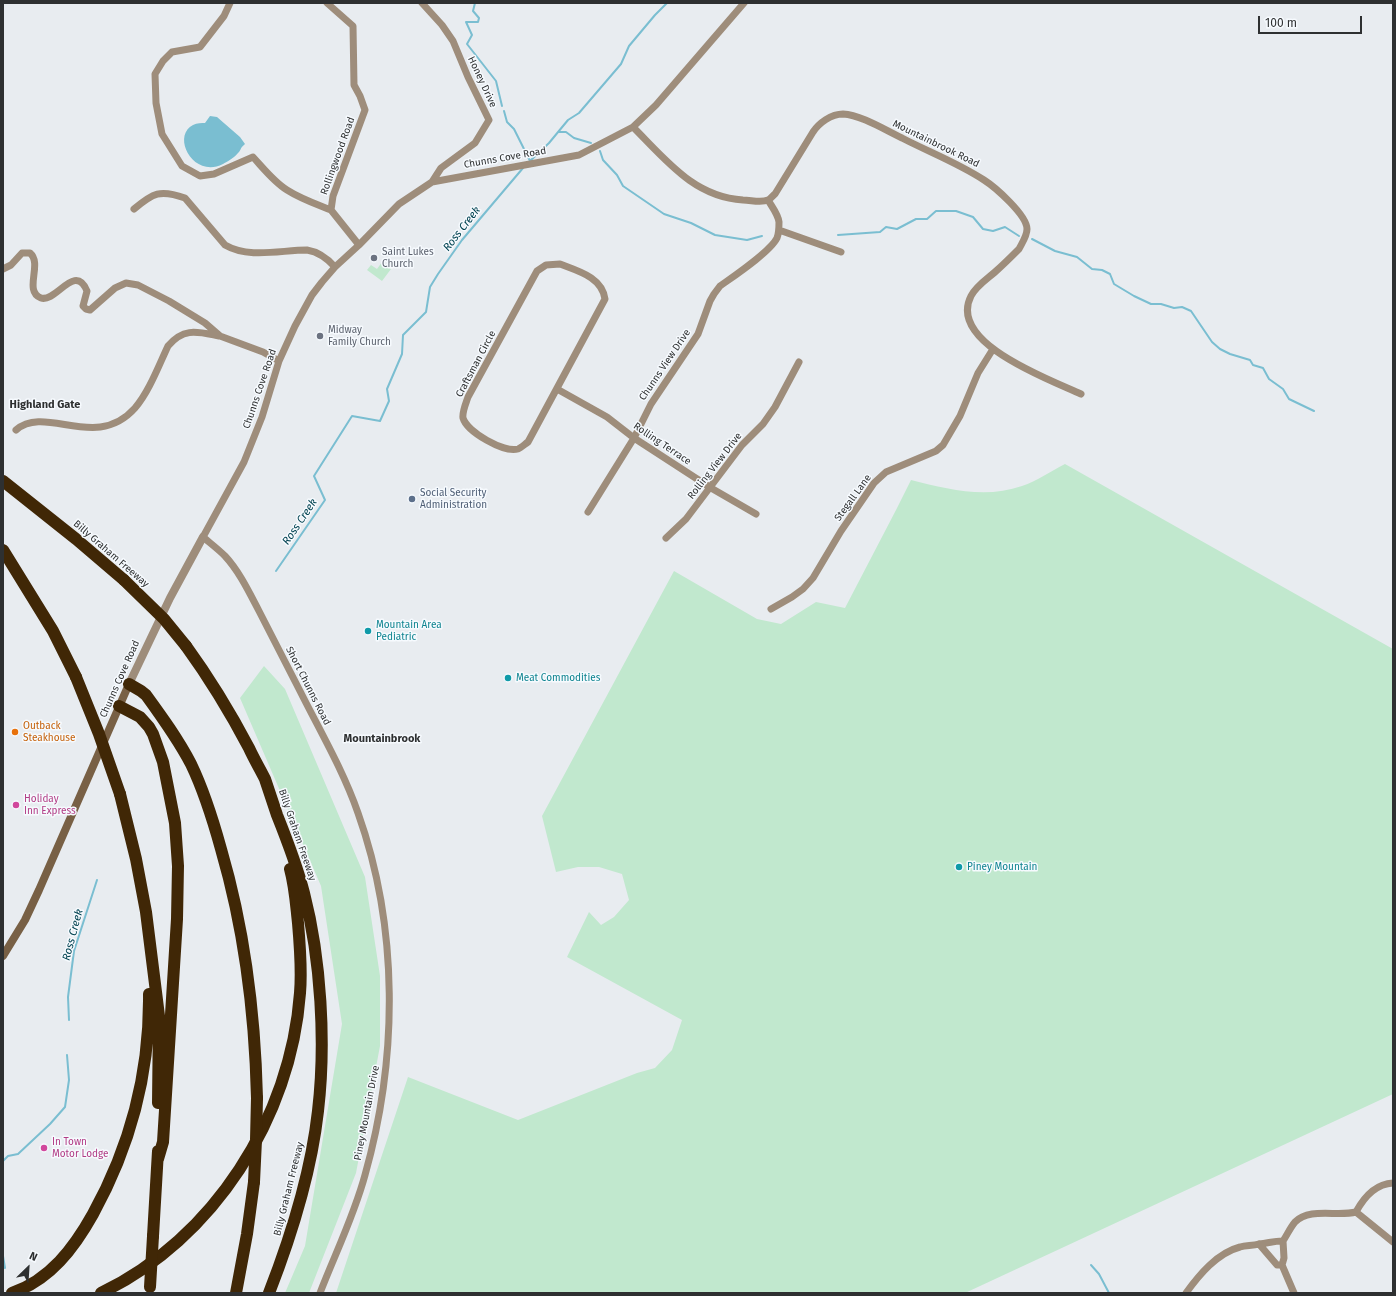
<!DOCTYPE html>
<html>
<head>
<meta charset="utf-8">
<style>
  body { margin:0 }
  #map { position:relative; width:1396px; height:1296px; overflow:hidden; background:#e8ecf0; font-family:"Fira Sans",sans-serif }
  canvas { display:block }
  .frame { position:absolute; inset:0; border:4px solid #2e3031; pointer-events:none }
  .north { position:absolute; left:8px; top:1248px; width:40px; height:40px; -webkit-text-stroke:3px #f6fafe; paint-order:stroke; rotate:25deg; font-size:11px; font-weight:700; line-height:16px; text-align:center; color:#2e3031 }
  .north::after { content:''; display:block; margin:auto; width:14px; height:18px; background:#2e3031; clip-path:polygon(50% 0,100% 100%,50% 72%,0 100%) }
  .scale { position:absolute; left:1258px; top:16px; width:104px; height:18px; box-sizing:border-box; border:2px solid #2e3031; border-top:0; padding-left:5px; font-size:12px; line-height:14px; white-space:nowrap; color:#2e3031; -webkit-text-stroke:3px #f6fafe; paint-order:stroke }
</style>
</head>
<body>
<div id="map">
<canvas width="1396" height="1296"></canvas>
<div class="frame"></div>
<div class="north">N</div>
<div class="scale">100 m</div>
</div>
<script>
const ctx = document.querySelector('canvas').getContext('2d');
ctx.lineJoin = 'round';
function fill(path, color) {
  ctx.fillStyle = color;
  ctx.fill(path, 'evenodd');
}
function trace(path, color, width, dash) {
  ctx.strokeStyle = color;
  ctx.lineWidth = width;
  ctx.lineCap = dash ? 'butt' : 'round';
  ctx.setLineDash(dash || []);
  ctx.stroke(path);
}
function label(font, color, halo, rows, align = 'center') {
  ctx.font = font + ' "Fira Sans",sans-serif';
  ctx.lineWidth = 3;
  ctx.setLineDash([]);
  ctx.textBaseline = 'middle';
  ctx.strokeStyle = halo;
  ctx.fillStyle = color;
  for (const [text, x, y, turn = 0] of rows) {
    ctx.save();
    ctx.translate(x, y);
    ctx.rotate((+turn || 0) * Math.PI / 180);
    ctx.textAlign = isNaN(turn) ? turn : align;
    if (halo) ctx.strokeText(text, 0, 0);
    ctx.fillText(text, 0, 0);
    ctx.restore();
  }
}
fill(new Path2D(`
  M 382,262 L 391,269 L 382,281 L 367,270 L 371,265 L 377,269 Z
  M 1065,464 L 1393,649 L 1393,1094 L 965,1293 L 336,1293 L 408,1077 L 518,1120 L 637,1073 L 655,1068 L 672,1050 L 682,1020 L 567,957 L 589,912 L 601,925 L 614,917 L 629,900 L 622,874 L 599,867 L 578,867 L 556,872 L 542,816 L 674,571 L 757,619 L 781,624 L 816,602 L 845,608 L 896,510 L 911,480 C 947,489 985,499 1022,486 C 1037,481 1051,471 1065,464 Z
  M 264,666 L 285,689 L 365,877 L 380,976 L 380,1046 L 356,1173 L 309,1293 L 285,1293 L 305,1246 L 342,1024 L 321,886 L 240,698 Z`), '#c1e8ce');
fill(new Path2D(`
  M 210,116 L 217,117 L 240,137 L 245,144 C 239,149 242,149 238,153 C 235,157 227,162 223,164 C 193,179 171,136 193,125 C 197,123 202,123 205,123 Z`), '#7abed1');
trace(new Path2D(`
  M 475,3 L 473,11 L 479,18 L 478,22 L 466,22 L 472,35 L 467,44 L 496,81 L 502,106
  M 504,111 L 507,122 L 514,129 L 530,161
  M 558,132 L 566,132 L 574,138 L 591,143
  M 600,151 L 603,160 L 617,175 L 623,186 L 664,214 L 691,223 L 715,235 L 747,240 L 762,236
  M 529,162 L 549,143 L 568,120 L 579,113 L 621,64 L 629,46 L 655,15 L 667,3
  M 838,235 L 880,232 L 886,227 L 897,229 L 916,219 L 927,219 L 936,211 L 956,211 L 973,217 L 983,229 L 993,231 L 1005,227 L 1019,236
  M 1032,239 L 1055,251 L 1077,257 L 1092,269 L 1102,270 L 1110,274 L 1114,284 L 1134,296 L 1151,304 L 1161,304 L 1174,308 L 1182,307 L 1191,311 L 1212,342 L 1220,349 L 1230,354 L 1250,360 L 1253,365 L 1263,368 L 1269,379 L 1283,389 L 1289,399 L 1314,411
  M 276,571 L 325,500 L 314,476 L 352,416 L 380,421 L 389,401 L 387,389 L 402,354 L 403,335 L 426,312 L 430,287 L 438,274 L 462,240 L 523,168
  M 69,1020 L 68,997 L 74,951 L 97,880
  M 3,1161 L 8,1156 L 18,1154 L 50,1124 L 65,1107 L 69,1080 L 67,1055
  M 3,1256 L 5,1268
  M 1091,1265 L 1099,1274 L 1109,1293`), '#7abed1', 2);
trace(new Path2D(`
  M 230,3 L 224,16 L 200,47 L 172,52 L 163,61 L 155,74 L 156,103 L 162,134 L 182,166 L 200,176 L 214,174 L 253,157 C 264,169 274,182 287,190 C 301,199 316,204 331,210 L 333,196 L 365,110 L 360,96 L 354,85 L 353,26 L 327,3
  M 422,3 L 442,25 L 453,41 L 468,77 L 489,120 L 475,143 L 441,168 L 432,182
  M 633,127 C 666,160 694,197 743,200 C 751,200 761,203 768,200 C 771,199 773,195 775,194 L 813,132 C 819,123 831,114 843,114 C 861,115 885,130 902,138 C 929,152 958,163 984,180 C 995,187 1027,215 1027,229 C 1027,236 1022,243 1019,249 C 1011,257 1003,265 995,272 C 987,279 976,286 971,296 C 947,343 1051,380 1081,394
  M 134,209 C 153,193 160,189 185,198 L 225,245 C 249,259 281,250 307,250 C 319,252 327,258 335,267
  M 331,210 L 359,245
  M 779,230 L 841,252
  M 560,264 C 578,271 602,277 605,299 L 528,442 C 525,444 521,448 518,449 C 504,453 467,432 463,418 C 462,412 466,403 468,397 L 537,271 L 546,265 Z
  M 3,269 L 11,265 L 22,253 L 30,253 C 43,264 23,291 41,298 C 56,303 75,262 87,291 L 83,306 L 86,309 L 90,310 L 115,288 L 126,283 L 138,285 L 169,301 L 205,323 L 220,336 L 263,352 L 279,361
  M 557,389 L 607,417 L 634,438 L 711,488 L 756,514
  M 16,430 C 46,404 96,452 135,408 C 149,392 159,365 168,346 C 184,327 198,332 219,336
  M 588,512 L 634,438 L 651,404 L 698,334 L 710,301 L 714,294 L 720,286 C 734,276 770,252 777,238 C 779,233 779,227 779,222 C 778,214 772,207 768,200
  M 666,538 L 686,519 L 742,445 L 763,424 L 775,407 L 799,362
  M 771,609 L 792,597 L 803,589 L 813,578 L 841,531 L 874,483 L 886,472 L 936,451 L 943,445 L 960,416 L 978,373 L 993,349
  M 1356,1212 L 1393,1242
  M 1283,1241 C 1287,1235 1290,1228 1295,1222 C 1310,1207 1337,1217 1356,1212 C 1364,1197 1375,1184 1393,1183
  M 1259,1244 L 1277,1265 L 1282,1265 L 1284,1258 L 1283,1241
  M 1282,1265 L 1294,1293
  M 320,1293 C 335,1254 354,1216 365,1175 C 398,1058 399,928 358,813 C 343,770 320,731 300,691 C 286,664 273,638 259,611 C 249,592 239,571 225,556 C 218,549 210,543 203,537 L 244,462 L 262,417 L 279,361 L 295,326 L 312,295 L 322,282 L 335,267 L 359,245 L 399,204 L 432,182 L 579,155 L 633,127 L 656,105 L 744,3
  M 1186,1293 C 1199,1275 1217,1253 1240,1247 C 1246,1245 1252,1246 1259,1244 C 1269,1243 1273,1241 1283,1241`), '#9e8d7b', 7);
trace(new Path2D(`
  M 129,684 L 170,598 L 203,537`), '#9e8d7b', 8);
trace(new Path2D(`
  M 3,956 L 25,920 L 39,890 L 129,684`), '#786045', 8);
trace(new Path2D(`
  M 3,481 L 76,539 L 124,580
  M 3,550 L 53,631 L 76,677
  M 186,646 C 210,679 230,712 249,748 C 254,759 260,769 265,779 C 269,791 273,803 277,815 C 287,840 297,866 304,893 C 321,959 326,1043 318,1111 C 311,1174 292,1234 269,1293
  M 129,684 L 141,691 L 146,695 C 162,717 178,739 191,764 C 204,791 213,820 221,849 C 245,931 255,1013 257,1098
  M 119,706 L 140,717 L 149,727 L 153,734 L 163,762 L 175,823 L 178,866 L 177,919 L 163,1142 L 158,1159
  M 120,794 L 136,859 L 146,912 L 159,1016 L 158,1103
  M 153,1236 L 158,1151
  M 12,1293 C 50,1280 74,1248 93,1214 C 131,1145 150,1073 149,994
  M 101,1293 C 214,1239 291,1117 300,993 C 302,970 300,946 298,923 C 296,905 295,887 290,869
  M 236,1293 L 247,1234 L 254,1182`), '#402706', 12);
trace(new Path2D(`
  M 124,580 L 164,619 L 186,646
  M 76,677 L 99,734 L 120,794
  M 254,1182 L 256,1140 L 257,1098
  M 150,1287 L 153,1236`), '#402706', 12);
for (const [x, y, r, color] of [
  [374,258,4,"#6b7280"],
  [320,336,4,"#6b7280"],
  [412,499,4,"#5c6f8a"],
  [368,631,4,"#0f9aa8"],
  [508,678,4,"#0f9aa8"],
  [15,732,4,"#e8710a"],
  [16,805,4,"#d1479c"],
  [959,867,4,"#0f9aa8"],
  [44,1148,4,"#d1479c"]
]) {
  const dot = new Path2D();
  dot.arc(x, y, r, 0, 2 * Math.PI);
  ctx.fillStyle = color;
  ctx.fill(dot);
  trace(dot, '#f6fafe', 1.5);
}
label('10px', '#2e3031', '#f6fafe', [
  ["Honey Drive",482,82,65],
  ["Mountainbrook Road",936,144,26],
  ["Rollingwood Road",338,156,-70],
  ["Chunns Cove Road",505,158,-10],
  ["Craftsman Circle",476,364,-62],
  ["Chunns View Drive",665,365,-56],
  ["Chunns Cove Road",260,389,-71],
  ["Rolling Terrace",662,444,34],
  ["Rolling View Drive",715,466,-52],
  ["Stegall Lane",853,498,-54],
  ["Billy Graham Freeway",111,554,41],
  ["Chunns Cove Road",120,679,-66],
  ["Short Chunns Road",308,686,63],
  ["Billy Graham Freeway",297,835,71],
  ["Piney Mountain Drive",367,1113,-79],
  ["Billy Graham Freeway",289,1189,-76]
]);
label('10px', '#5b616d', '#f6fafe', [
  ["Saint Lukes",382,252],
  ["Church",382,264],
  ["Midway",328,330],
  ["Family Church",328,342]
], 'left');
label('10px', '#4e5e75', '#f6fafe', [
  ["Social Security",420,493],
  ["Administration",420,505]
], 'left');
label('10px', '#0d838f', '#f6fafe', [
  ["Mountain Area",376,625],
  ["Pediatric",376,637],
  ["Meat Commodities",516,678],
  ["Piney Mountain",967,867]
], 'left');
label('10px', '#c56008', '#f6fafe', [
  ["Outback",23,726],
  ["Steakhouse",23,738]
], 'left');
label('10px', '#b23c85', '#f6fafe', [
  ["Holiday",24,799],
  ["Inn Express",24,811],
  ["In Town",52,1142],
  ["Motor Lodge",52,1154]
], 'left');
label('italic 11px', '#014250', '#f6fafe', [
  ["Ross Creek",462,229,-52],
  ["Ross Creek",300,522,-56],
  ["Ross Creek",73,935,-75]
]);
label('bold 11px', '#2e3031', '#f6fafe', [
  ["Highland Gate",45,405],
  ["Mountainbrook",382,739]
]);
</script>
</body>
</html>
